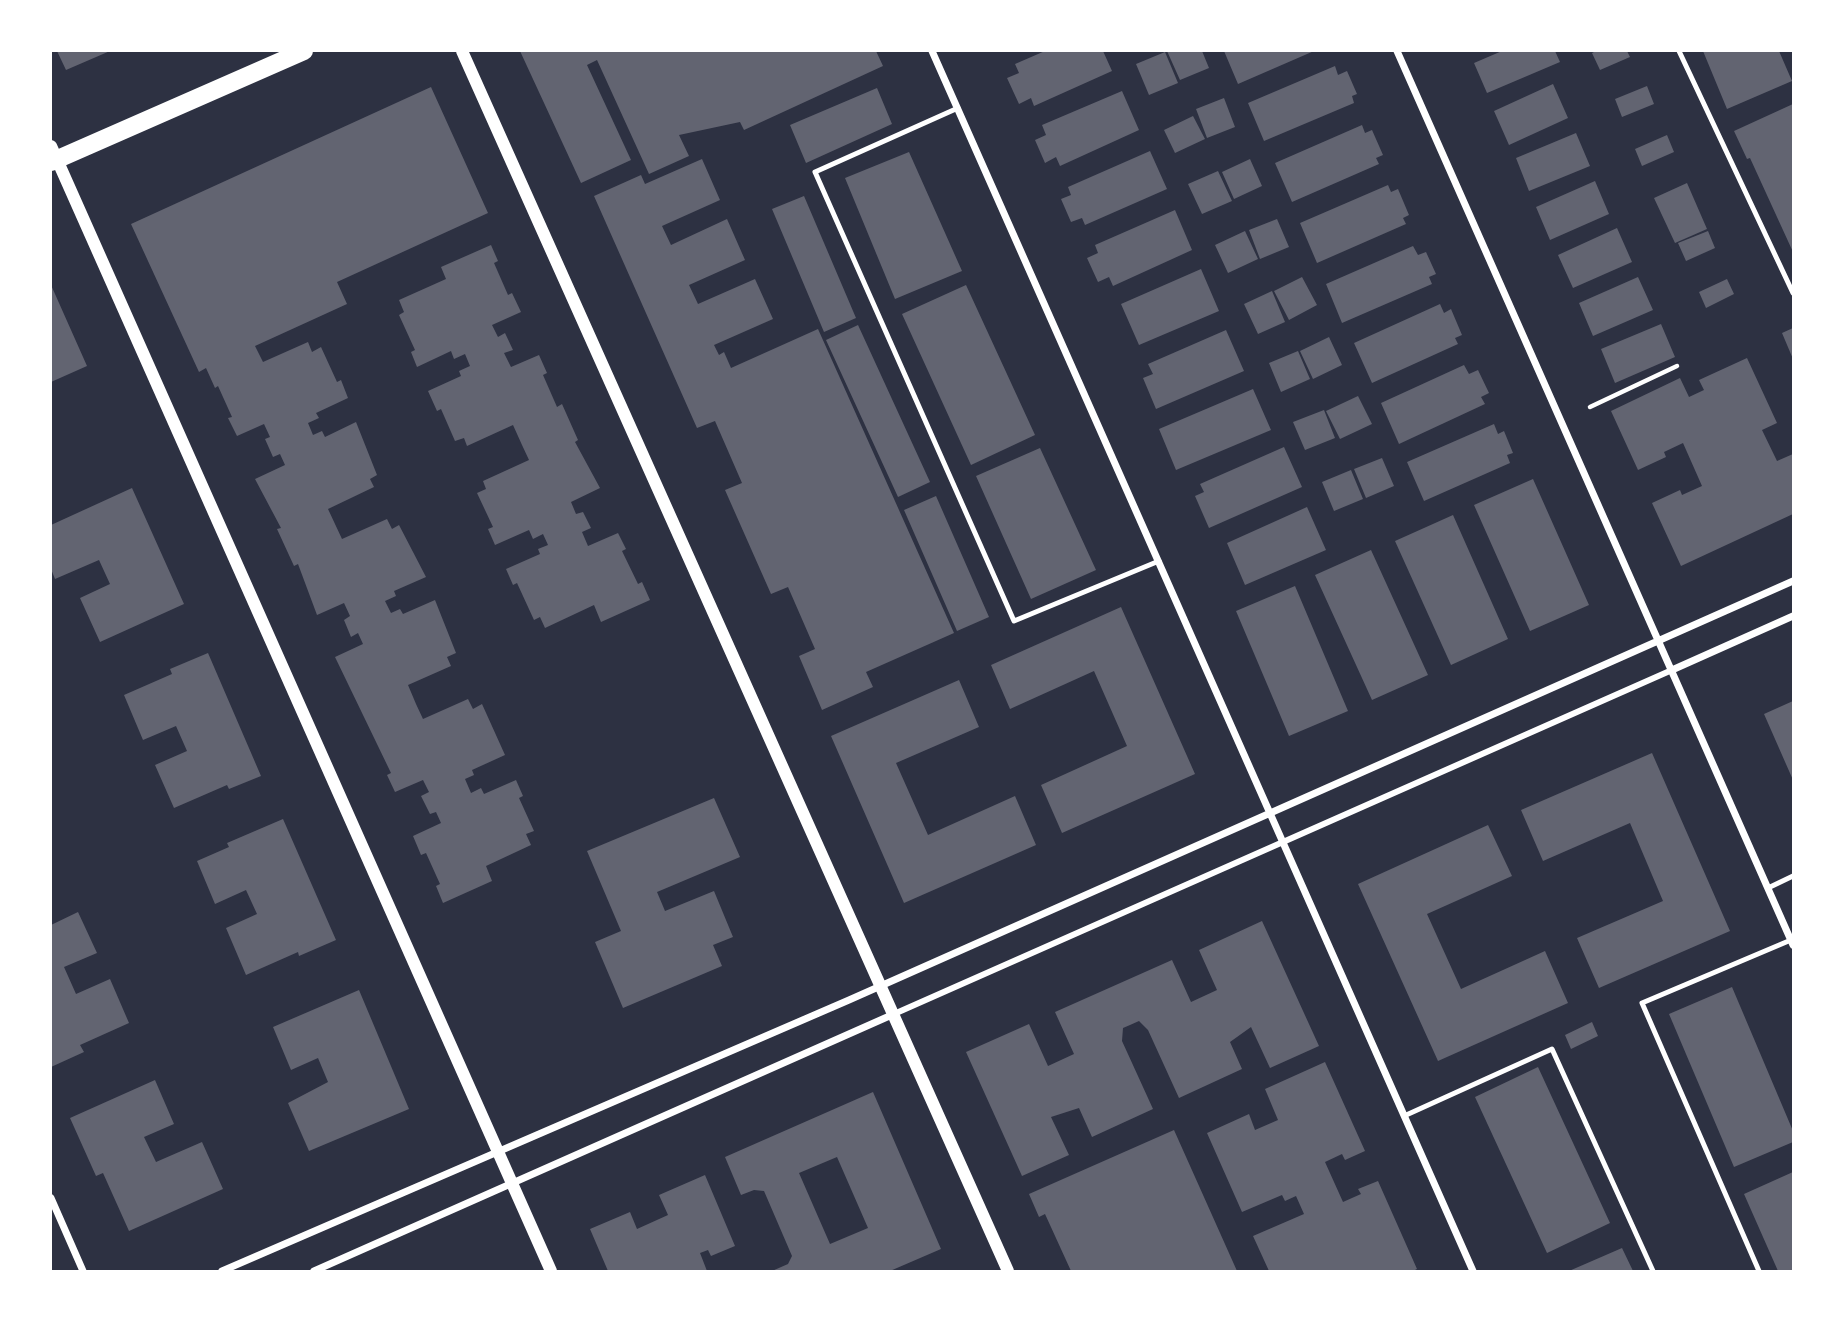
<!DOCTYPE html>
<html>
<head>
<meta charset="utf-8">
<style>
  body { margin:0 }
  #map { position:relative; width:1844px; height:1322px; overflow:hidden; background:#2d3142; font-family:Roboto,sans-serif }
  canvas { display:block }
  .frame { position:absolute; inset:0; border:52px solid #fff; pointer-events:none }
</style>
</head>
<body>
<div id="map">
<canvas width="1844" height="1322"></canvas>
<div class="frame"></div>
</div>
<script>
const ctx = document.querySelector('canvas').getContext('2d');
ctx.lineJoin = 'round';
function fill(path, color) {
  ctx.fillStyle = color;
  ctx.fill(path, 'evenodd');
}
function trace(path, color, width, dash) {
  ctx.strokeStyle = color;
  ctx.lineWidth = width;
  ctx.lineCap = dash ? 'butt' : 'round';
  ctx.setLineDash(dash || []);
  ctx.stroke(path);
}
fill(new Path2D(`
  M 57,51 L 110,51 L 66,70 Z
  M 520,51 L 876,51 L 883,66 L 744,130 L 740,122 L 679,135 L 689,156 L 649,174 L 597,60 L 587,65 L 631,160 L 581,183 Z
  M 1045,51 L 1103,51 L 1112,71 L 1034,106 L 1031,98 L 1019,104 L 1007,78 L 1019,73 L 1015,64 Z
  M 1167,51 L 1202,51 L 1209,68 L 1180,80 Z
  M 1224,51 L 1314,51 L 1238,84 Z
  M 1502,51 L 1555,51 L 1560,62 L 1487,93 L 1474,63 Z
  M 1596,51 L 1627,51 L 1630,57 L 1600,70 L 1592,53 Z
  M 1703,51 L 1779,51 L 1792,81 L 1727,109 Z
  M 1165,52 L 1178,83 L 1149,95 L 1136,64 Z
  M 1335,66 L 1338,75 L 1347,71 L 1357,94 L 1352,96 L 1354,103 L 1264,141 L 1248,103 Z
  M 1553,84 L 1568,118 L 1509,145 L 1494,111 Z
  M 1647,86 L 1654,104 L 1622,117 L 1615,99 Z
  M 431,87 L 488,213 L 337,282 L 347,304 L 255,346 L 263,362 L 308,342 L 312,352 L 321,347 L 337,382 L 341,380 L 348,398 L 316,413 L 319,418 L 308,423 L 313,435 L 322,431 L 325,437 L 356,422 L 377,475 L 370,479 L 374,487 L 328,509 L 342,539 L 387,519 L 392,529 L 399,525 L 426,577 L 394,591 L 396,596 L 385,601 L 391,613 L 400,609 L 403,614 L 435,600 L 456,653 L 447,657 L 451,666 L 408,685 L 416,704 L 423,719 L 468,699 L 473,709 L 482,704 L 505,755 L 472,770 L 474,775 L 465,779 L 471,793 L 481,788 L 484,794 L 516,780 L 523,796 L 519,798 L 534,831 L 526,834 L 531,845 L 486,866 L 492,881 L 443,903 L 436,886 L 440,884 L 426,853 L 421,855 L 413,836 L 441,823 L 436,812 L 430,814 L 421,796 L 429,792 L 423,780 L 395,792 L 387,775 L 391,773 L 335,657 L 363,644 L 358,633 L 351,637 L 344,620 L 350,616 L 344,603 L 317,615 L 298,564 L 294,566 L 277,529 L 281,528 L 255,479 L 285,465 L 280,454 L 273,457 L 265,439 L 270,437 L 264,424 L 237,436 L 228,418 L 232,417 L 218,386 L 215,388 L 206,368 L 199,372 L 131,224 Z
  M 877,88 L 892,124 L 806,163 L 790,125 Z
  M 1122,91 L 1139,130 L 1060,166 L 1056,157 L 1045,163 L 1035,140 L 1046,135 L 1042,125 Z
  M 1224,98 L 1235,127 L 1207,138 L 1196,109 Z
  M 1793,104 L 1793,252 L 1750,158 L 1747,159 L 1734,131 Z
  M 1193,116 L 1205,139 L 1175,153 L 1164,130 Z
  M 1362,125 L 1365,133 L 1372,130 L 1383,155 L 1376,158 L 1379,164 L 1292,202 L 1275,163 Z
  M 1576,133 L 1590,166 L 1529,191 L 1516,158 Z
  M 1667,135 L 1674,152 L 1642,166 L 1635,149 Z
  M 1150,151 L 1167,189 L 1085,225 L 1082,218 L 1071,222 L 1061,199 L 1071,195 L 1068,187 Z
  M 909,152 L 962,271 L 895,299 L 845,178 Z
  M 702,159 L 720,200 L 662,226 L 671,245 L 727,219 L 745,260 L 689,285 L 698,304 L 755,279 L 773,319 L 714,345 L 719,355 L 724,352 L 731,368 L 818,329 L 954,633 L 866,672 L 873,687 L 822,710 L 799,656 L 815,649 L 788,587 L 771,594 L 725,490 L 742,483 L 715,421 L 697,428 L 594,196 L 641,175 L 645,184 Z
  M 1250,159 L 1262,186 L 1234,199 L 1222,172 Z
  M 1218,171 L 1232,201 L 1202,214 L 1188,184 Z
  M 1595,181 L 1609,214 L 1550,240 L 1536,207 Z
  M 1687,183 L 1707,229 L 1675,243 L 1654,198 Z
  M 1388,185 L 1391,192 L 1398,189 L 1409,215 L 1403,218 L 1406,224 L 1317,263 L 1300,223 Z
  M 804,196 L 856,318 L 824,332 L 772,209 Z
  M 1175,210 L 1192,250 L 1113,286 L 1109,277 L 1098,282 L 1087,258 L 1098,253 L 1095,245 Z
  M 1277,219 L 1289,247 L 1260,259 L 1249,230 Z
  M 1617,228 L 1632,262 L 1573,288 L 1558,255 Z
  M 1245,231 L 1258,259 L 1228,273 L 1215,245 Z
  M 1708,231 L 1715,248 L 1686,261 L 1678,243 Z
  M 491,245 L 498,261 L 494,263 L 508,295 L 512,293 L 521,312 L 492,325 L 498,337 L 505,333 L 513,350 L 504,353 L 511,367 L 539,355 L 547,373 L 543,375 L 557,407 L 562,404 L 578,440 L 575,442 L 600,488 L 571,502 L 576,514 L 583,512 L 591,528 L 582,532 L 588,546 L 618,533 L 626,549 L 622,551 L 638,584 L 642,582 L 650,600 L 601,622 L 594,605 L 545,628 L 540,617 L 534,620 L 517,583 L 513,585 L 506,569 L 540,554 L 538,549 L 548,545 L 543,534 L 533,539 L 529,530 L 495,545 L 488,529 L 493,527 L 477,493 L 486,489 L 483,481 L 529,460 L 522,445 L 513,425 L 467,446 L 464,438 L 455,441 L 441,409 L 437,411 L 428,391 L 461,376 L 459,371 L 470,366 L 465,354 L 454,359 L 451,351 L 417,367 L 411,352 L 415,350 L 399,315 L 404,312 L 399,300 L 446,279 L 441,267 Z
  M 1413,246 L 1418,255 L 1426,252 L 1436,274 L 1429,277 L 1432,284 L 1342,323 L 1326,284 Z
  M 1201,269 L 1219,311 L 1139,345 L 1121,304 Z
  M 1302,277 L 1317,305 L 1289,320 L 1274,291 Z
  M 1638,277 L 1653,310 L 1593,336 L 1579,303 Z
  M 1727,279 L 1734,294 L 1706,308 L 1699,292 Z
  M 51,285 L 87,366 L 51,382 Z
  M 966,285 L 1035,435 L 971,465 L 902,314 Z
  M 1272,291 L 1285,322 L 1258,334 L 1244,304 Z
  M 1440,304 L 1444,313 L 1451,309 L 1462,335 L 1455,338 L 1458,344 L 1372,383 L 1354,343 Z
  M 1661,324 L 1675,357 L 1615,383 L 1601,349 Z
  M 858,325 L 930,482 L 898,497 L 826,340 Z
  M 1793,328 L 1793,359 L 1782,333 Z
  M 1226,330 L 1244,371 L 1156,409 L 1143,378 L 1153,374 L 1148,364 Z
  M 1329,337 L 1342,365 L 1313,379 L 1300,351 Z
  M 1298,351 L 1310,379 L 1281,392 L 1269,363 Z
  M 1747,358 L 1777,423 L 1762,430 L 1777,461 L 1793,454 L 1793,514 L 1681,566 L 1652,503 L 1680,490 L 1682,495 L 1702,486 L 1683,443 L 1664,452 L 1666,457 L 1638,470 L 1611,411 L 1680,378 L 1689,397 L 1704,390 L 1699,380 Z
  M 1464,365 L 1469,374 L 1478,370 L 1489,393 L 1481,397 L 1485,404 L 1399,444 L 1381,403 Z
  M 1253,389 L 1271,430 L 1176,470 L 1159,429 Z
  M 1358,396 L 1372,424 L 1340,439 L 1326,411 Z
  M 1324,410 L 1335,438 L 1305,450 L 1293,422 Z
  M 1494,424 L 1498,434 L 1504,431 L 1513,453 L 1507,455 L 1510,463 L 1424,501 L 1407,462 Z
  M 1284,447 L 1302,487 L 1209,528 L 1195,496 L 1204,492 L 1200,484 Z
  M 1040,448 L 1096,570 L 1031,599 L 976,476 Z
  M 1382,458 L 1394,486 L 1366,498 L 1354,469 Z
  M 1351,470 L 1363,499 L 1334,511 L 1322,482 Z
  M 1533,479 L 1589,605 L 1530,631 L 1474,505 Z
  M 132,488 L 184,604 L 100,642 L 80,598 L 110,584 L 99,560 L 55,579 L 51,569 L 51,525 Z
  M 936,496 L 989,617 L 957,631 L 904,510 Z
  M 1307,507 L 1326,550 L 1245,585 L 1227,543 Z
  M 1453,515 L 1508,639 L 1451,665 L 1395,541 Z
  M 1371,550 L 1428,675 L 1372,700 L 1315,575 Z
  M 1295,586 L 1348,711 L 1289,736 L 1236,611 Z
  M 1121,607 L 1195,774 L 1062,833 L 1041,785 L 1127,746 L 1094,671 L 1010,709 L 991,665 Z
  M 208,653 L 261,776 L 229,789 L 227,785 L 174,808 L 155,765 L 187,751 L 176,726 L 143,740 L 124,695 L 172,674 L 170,669 Z
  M 959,680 L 979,727 L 896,763 L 928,835 L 1015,796 L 1036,845 L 904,903 L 831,736 Z
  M 1793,701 L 1793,780 L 1764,714 Z
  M 1652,753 L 1730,931 L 1599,988 L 1577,938 L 1663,901 L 1630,823 L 1543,861 L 1521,810 Z
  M 714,798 L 740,857 L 657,892 L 665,911 L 714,891 L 733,937 L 713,945 L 722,966 L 623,1008 L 595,942 L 621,931 L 587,851 Z
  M 283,819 L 336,940 L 299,956 L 298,952 L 246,975 L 226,928 L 257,914 L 246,890 L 215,904 L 197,861 L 229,847 L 227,843 Z
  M 1488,825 L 1512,876 L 1427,914 L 1461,989 L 1545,951 L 1568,1003 L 1438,1061 L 1358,884 Z
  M 78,912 L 97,953 L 64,967 L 76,994 L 110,979 L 129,1023 L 80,1045 L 84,1052 L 51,1067 L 51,925 Z
  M 1262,921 L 1319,1046 L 1270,1068 L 1251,1027 L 1230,1042 L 1242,1069 L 1179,1098 L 1148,1030 L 1139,1021 L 1130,1025 L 1123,1028 L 1122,1041 L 1153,1109 L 1092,1137 L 1079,1108 L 1051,1117 L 1069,1155 L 1022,1176 L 966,1052 L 1029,1024 L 1048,1066 L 1074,1054 L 1055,1012 L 1172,960 L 1191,1002 L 1217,990 L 1199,950 Z
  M 1732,987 L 1793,1131 L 1793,1142 L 1734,1167 L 1669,1014 Z
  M 359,990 L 409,1109 L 309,1151 L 288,1103 L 328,1082 L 318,1058 L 291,1070 L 273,1027 Z
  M 1592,1022 L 1598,1036 L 1571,1049 L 1565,1035 Z
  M 1325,1062 L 1365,1151 L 1345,1160 L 1342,1154 L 1325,1162 L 1343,1202 L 1361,1194 L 1358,1189 L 1378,1181 L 1417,1269 L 1413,1271 L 1269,1271 L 1253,1236 L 1304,1214 L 1296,1196 L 1285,1201 L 1282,1195 L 1242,1212 L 1207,1133 L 1249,1114 L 1255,1130 L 1278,1120 L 1265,1089 Z
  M 1538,1067 L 1610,1223 L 1547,1253 L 1475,1097 Z
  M 155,1080 L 174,1124 L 144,1137 L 156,1162 L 202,1142 L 223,1189 L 129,1231 L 103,1173 L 96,1176 L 70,1118 Z
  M 873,1092 L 941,1249 L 890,1271 L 772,1271 L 788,1264 L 792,1256 L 764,1191 L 754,1190 L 741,1195 L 725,1157 ZM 837,1157 L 868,1228 L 830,1244 L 799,1173 Z
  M 1174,1130 L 1237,1271 L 1071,1271 L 1045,1214 L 1039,1217 L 1029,1194 Z
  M 1793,1172 L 1793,1271 L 1778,1271 L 1744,1194 Z
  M 705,1175 L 735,1246 L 711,1256 L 708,1250 L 700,1253 L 707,1271 L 608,1271 L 590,1229 L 630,1212 L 637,1229 L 668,1215 L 659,1195 Z
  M 1622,1248 L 1633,1271 L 1569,1271 Z`), '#626471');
trace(new Path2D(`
  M 1590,407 L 1677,366`), '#fff', 4.5);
trace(new Path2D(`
  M 1679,51 L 1793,293
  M 958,108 L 815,172 L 1014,621 L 1159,561
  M 1768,888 L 1793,876
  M 1404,1116 L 1552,1049 L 1653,1271
  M 1759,1271 L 1642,1003 L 1791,940`), '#fff', 5);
trace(new Path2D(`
  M 894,1014 L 1672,670`), '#fff', 6);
trace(new Path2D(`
  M 932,51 L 1473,1271
  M 1397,51 L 1793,945
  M 1672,670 L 1793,616
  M 51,1198 L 83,1271
  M 222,1271 L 849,1000 L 1793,581
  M 314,1271 L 894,1014`), '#fff', 7);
trace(new Path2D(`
  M 462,51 L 1008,1271
  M 51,146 L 551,1271`), '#fff', 12);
trace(new Path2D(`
  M 51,162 L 304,51`), '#fff', 18);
</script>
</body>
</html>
